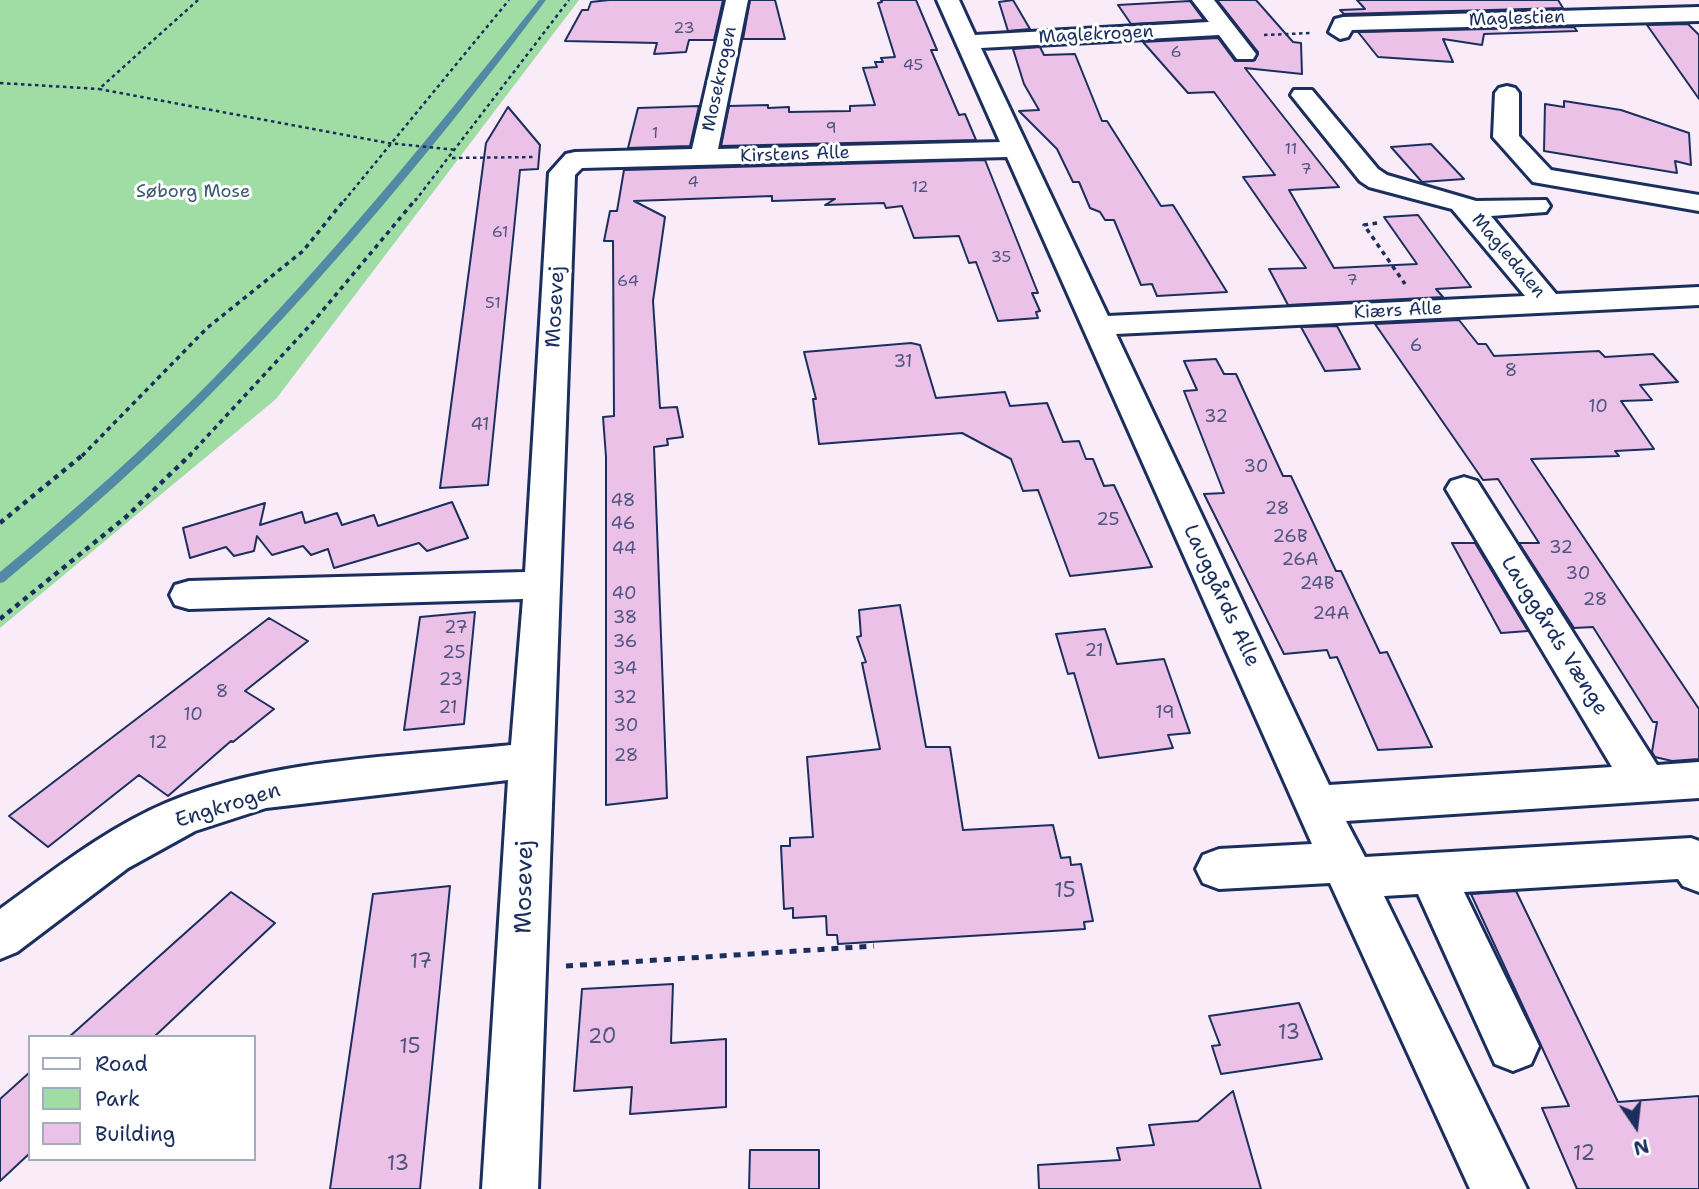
<!DOCTYPE html>
<html>
<head>
<meta charset="utf-8">
<style>
  body { margin:0 }
  #map { position:relative; width:1699px; height:1189px; overflow:hidden; background:#f9ecf8; font-family:"Shantell Sans",sans-serif }
  canvas { display:block }
  .legend { position:absolute; left:28px; top:1035px; width:228px; height:126px; box-sizing:border-box; background:#fff; border:2px solid #a4acbf; margin:0; padding:9px 12px; list-style:none; font-size:21px; color:#1b2f5e }
  .legend li { display:flex; align-items:center; gap:14px; height:35px }
  .legend b { width:35px; border:2px solid #a4acbf }
  .north { position:absolute; left:1601px; top:1091px; width:70px; height:70px; -webkit-text-stroke:5px #fff; paint-order:stroke; rotate:166deg; font-size:19px; font-weight:700; line-height:28px; text-align:center; color:#1b2f5e }
  .north::after { content:''; display:block; margin:auto; width:24px; height:32px; background:#1b2f5e; clip-path:polygon(50% 0,100% 100%,50% 72%,0 100%) }
</style>
</head>
<body>
<div id="map">
<canvas width="1699" height="1189"></canvas>
<ul class="legend">
<li><b style="height:9px;background:#fff"></b>Road</li>
<li><b style="height:19px;background:#a0dda5"></b>Park</li>
<li><b style="height:19px;background:#ebc1e7"></b>Building</li>
</ul>
<div class="north">N</div>
</div>
<script>
const ctx = document.querySelector('canvas').getContext('2d');
ctx.lineJoin = 'round';
function fill(path, color) {
  ctx.fillStyle = color;
  ctx.fill(path, 'evenodd');
}
function trace(path, color, width, dash) {
  ctx.strokeStyle = color;
  ctx.lineWidth = width;
  ctx.lineCap = dash ? 'butt' : 'round';
  ctx.setLineDash(dash || []);
  ctx.stroke(path);
}
function label(font, color, halo, rows, align = 'center') {
  ctx.font = font + ' "Shantell Sans",sans-serif';
  ctx.lineWidth = 6;
  ctx.setLineDash([]);
  ctx.textBaseline = 'middle';
  ctx.strokeStyle = halo;
  ctx.fillStyle = color;
  for (const [text, x, y, turn = 0] of rows) {
    ctx.save();
    ctx.translate(x, y);
    ctx.rotate((+turn || 0) * Math.PI / 180);
    ctx.textAlign = isNaN(turn) ? turn : align;
    if (halo) ctx.strokeText(text, 0, 0);
    ctx.fillText(text, 0, 0);
    ctx.restore();
  }
}
fill(new Path2D(`
  M 0,0 L 579,0 L 276,399 L 0,628 Z`), '#a0dda5');
fill(new Path2D(`
  M 539,0 L 546,0 C 427,159 295,315 152,452 C 104,497 54,540 4,582 L 0,583 L 0,572 C 75,510 147,446 215,377 C 331,258 436,130 539,0 Z`), '#528aa5');
const building = new Path2D(`
  M 609,0 L 723,0 L 714,40 L 689,40 L 686,52 L 654,54 L 657,43 L 565,41 L 582,10 L 588,10 L 591,2 Z
  M 750,0 L 775,0 L 785,39 L 743,39 Z
  M 881,0 L 916,0 L 937,50 L 931,50 L 959,115 L 965,114 L 976,140 L 721,146 L 729,106 L 768,105 L 768,108 L 789,107 L 789,112 L 850,111 L 850,106 L 875,105 L 863,68 L 877,67 L 875,62 L 883,62 L 881,58 L 895,57 L 878,3 L 882,2 Z
  M 1013,0 L 1030,29 L 1008,31 L 999,2 Z
  M 1217,0 L 1256,0 L 1293,42 L 1301,43 L 1302,74 L 1245,68 L 1339,187 L 1289,190 L 1334,268 L 1417,264 L 1384,217 L 1418,215 L 1471,287 L 1436,289 L 1443,297 L 1288,305 L 1269,269 L 1306,268 L 1243,177 L 1275,175 L 1214,92 L 1188,93 L 1143,42 L 1218,38 L 1235,61 L 1255,60 L 1258,52 Z
  M 1357,0 L 1558,0 L 1563,8 L 1344,14 L 1340,10 L 1365,9 Z
  M 1190,1 L 1204,20 L 1131,24 L 1118,5 Z
  M 1688,24 L 1699,35 L 1699,99 L 1647,25 Z
  M 1574,27 L 1577,31 L 1484,34 L 1482,45 L 1443,39 L 1453,62 L 1378,57 L 1358,32 Z
  M 1040,47 L 1044,55 L 1075,54 L 1102,121 L 1107,121 L 1161,206 L 1173,205 L 1227,292 L 1157,296 L 1152,284 L 1141,285 L 1114,220 L 1105,220 L 1100,212 L 1090,208 L 1079,182 L 1073,182 L 1057,149 L 1019,111 L 1039,110 L 1024,84 L 1013,49 Z
  M 1564,101 L 1621,110 L 1689,133 L 1691,165 L 1675,161 L 1677,173 L 1544,151 L 1545,104 L 1564,107 Z
  M 699,106 L 690,146 L 628,148 L 638,108 Z
  M 508,107 L 540,145 L 538,169 L 520,170 L 488,485 L 440,488 L 486,143 Z
  M 1431,144 L 1464,179 L 1422,182 L 1391,147 Z
  M 985,160 L 1038,293 L 1032,293 L 1040,311 L 1036,312 L 1038,318 L 998,321 L 976,262 L 969,263 L 959,236 L 914,238 L 902,206 L 886,208 L 884,203 L 825,205 L 835,199 L 772,201 L 772,196 L 634,201 L 665,217 L 653,301 L 660,408 L 677,407 L 683,437 L 667,439 L 668,445 L 654,447 L 667,798 L 606,805 L 606,457 L 603,417 L 614,416 L 613,241 L 604,241 L 610,211 L 617,211 L 624,170 Z
  M 1459,320 L 1478,344 L 1486,344 L 1494,356 L 1599,351 L 1605,357 L 1653,354 L 1678,382 L 1640,385 L 1652,400 L 1621,401 L 1654,449 L 1615,451 L 1619,456 L 1531,459 L 1699,709 L 1699,759 L 1672,761 L 1655,757 L 1652,752 L 1657,722 L 1653,722 L 1593,627 L 1574,628 L 1519,543 L 1539,543 L 1498,479 L 1483,480 L 1375,324 Z
  M 1337,326 L 1360,369 L 1325,371 L 1301,327 Z
  M 911,343 L 920,345 L 936,398 L 1005,392 L 1010,406 L 1047,403 L 1063,442 L 1079,441 L 1086,459 L 1093,459 L 1104,486 L 1114,485 L 1152,567 L 1070,576 L 1038,490 L 1023,491 L 1011,459 L 962,433 L 819,444 L 813,399 L 816,399 L 804,352 Z
  M 1216,359 L 1224,374 L 1236,374 L 1283,476 L 1291,476 L 1336,571 L 1341,571 L 1380,653 L 1387,652 L 1432,747 L 1378,750 L 1337,657 L 1330,658 L 1327,650 L 1284,654 L 1204,494 L 1224,493 L 1184,391 L 1197,390 L 1184,361 Z
  M 452,502 L 468,538 L 427,551 L 419,543 L 334,568 L 328,549 L 311,555 L 303,546 L 272,555 L 257,536 L 254,551 L 234,556 L 226,547 L 190,558 L 183,528 L 265,503 L 260,525 L 302,512 L 305,523 L 337,513 L 342,525 L 374,515 L 378,526 Z
  M 1452,543 L 1475,543 L 1528,631 L 1501,633 Z
  M 900,605 L 926,747 L 950,747 L 963,830 L 1053,825 L 1061,858 L 1070,857 L 1071,865 L 1081,864 L 1093,921 L 1084,922 L 1085,929 L 838,944 L 837,935 L 827,935 L 826,916 L 793,918 L 793,908 L 784,909 L 781,846 L 790,846 L 790,838 L 813,837 L 807,757 L 880,749 L 862,663 L 866,662 L 857,637 L 861,636 L 859,610 Z
  M 475,612 L 464,724 L 404,730 L 420,617 Z
  M 269,618 L 308,641 L 245,691 L 274,709 L 233,742 L 231,741 L 168,796 L 139,775 L 48,847 L 9,816 Z
  M 1105,629 L 1117,664 L 1164,659 L 1190,733 L 1168,735 L 1173,748 L 1099,758 L 1074,673 L 1068,674 L 1056,634 Z
  M 450,886 L 420,1189 L 330,1189 L 373,894 Z
  M 1516,891 L 1618,1102 L 1699,1096 L 1699,1189 L 1577,1189 L 1542,1108 L 1569,1106 L 1471,894 Z
  M 231,892 L 275,923 L 154,1037 L 69,1037 Z
  M 673,984 L 671,1043 L 726,1039 L 726,1107 L 630,1114 L 632,1087 L 574,1091 L 582,989 Z
  M 1299,1003 L 1322,1059 L 1221,1074 L 1212,1046 L 1220,1045 L 1209,1016 Z
  M 30,1072 L 30,1153 L 0,1181 L 0,1099 Z
  M 1233,1091 L 1261,1189 L 1039,1189 L 1038,1165 L 1120,1160 L 1117,1148 L 1154,1145 L 1149,1125 L 1198,1121 Z
  M 750,1150 L 819,1150 L 819,1189 L 749,1189 Z`);
fill(building, '#ebc1e7');
trace(building, '#1b2f5e', 2);
const minor = new Path2D(`
  M 726,0 L 748,0 L 718,149 L 1000,142 L 937,0 L 959,0 L 975,35 L 1209,22 L 1192,0 L 1214,0 L 1256,54 L 1253,59 L 1237,59 L 1219,35 L 981,48 L 1108,316 L 1525,296 L 1452,209 L 1369,187 L 1360,181 L 1291,95 L 1294,90 L 1312,90 L 1378,169 L 1387,175 L 1476,201 L 1546,200 L 1550,206 L 1546,212 L 1491,216 L 1556,294 L 1699,287 L 1699,305 L 1116,334 L 1329,785 L 1612,767 L 1446,489 L 1451,481 L 1464,477 L 1477,481 L 1657,765 L 1699,762 L 1699,798 L 1346,821 L 1365,857 L 1691,838 L 1699,841 L 1699,892 L 1683,886 L 1678,879 L 1464,892 L 1539,1046 L 1531,1064 L 1513,1071 L 1495,1064 L 1418,894 L 1384,896 L 1527,1189 L 1470,1189 L 1330,883 L 1219,889 L 1203,883 L 1196,869 L 1203,855 L 1219,849 L 1312,844 L 1007,157 L 582,168 L 575,175 L 538,1189 L 482,1189 L 508,780 L 266,808 L 195,831 L 128,868 L 17,952 L 0,959 L 0,909 C 53,871 105,829 166,803 C 273,758 397,757 511,745 L 523,599 L 189,609 L 175,605 L 170,595 L 175,585 L 189,581 L 525,572 L 549,173 L 566,154 L 575,152 L 692,149 Z
  M 1699,7 L 1699,21 L 1352,30 L 1348,37 L 1340,39 L 1329,32 L 1335,19 L 1343,17 Z
  M 1507,86 L 1515,88 L 1519,93 L 1519,136 L 1551,170 L 1699,195 L 1699,211 L 1533,182 L 1493,137 L 1495,93 L 1499,88 Z`);
trace(minor, '#1b2f5e', 6);
trace(new Path2D(`
  M 198,0 L 99,89 L 388,143 L 457,150
  M 1264,35 L 1311,33
  M 0,83 L 99,89
  M 452,158 L 536,157
  M 344,201 L 509,0
  M 415,201 L 569,0`), '#1b2f5e', 2.5, [3.5, 3.5]);
trace(new Path2D(`
  M 1377,223 L 1364,225 L 1405,284
  M 82,456 L 207,328 L 303,251 L 345,199
  M 189,456 L 313,322 L 416,199`), '#1b2f5e', 3.5, [4.5, 4.5]);
trace(new Path2D(`
  M 0,523 L 84,454
  M 0,619 L 126,517 L 191,454`), '#1b2f5e', 4.5, [5, 5]);
trace(new Path2D(`
  M 566,966 L 874,946`), '#1b2f5e', 5, [7, 7]);
fill(minor, '#fff');
label('16px', '#4f5480', null, [
  ["23",684,29],
  ["6",1176,53],
  ["45",913,66],
  ["9",831,129],
  ["1",655,134],
  ["11",1291,150],
  ["7",1306,170],
  ["4",693,183],
  ["12",920,188],
  ["61",500,233],
  ["35",1001,258],
  ["7",1352,281],
  ["64",628,282],
  ["51",493,304]
]);
label('18px', '#1b2f5e', '#fff', [
  ["Maglestien",1517,19,-2],
  ["Maglekrogen",1096,35,-3],
  ["Mosekrogen",720,79,-78],
  ["Kirstens Alle",795,155,-2],
  ["Magledalen",1508,256,50],
  ["Kiærs Alle",1398,311,-3]
]);
label('18px', '#3c5a70', '#fff', [
  ["Søborg Mose",193,192]
]);
label('18px', '#4f5480', null, [
  ["6",1416,346],
  ["31",903,362],
  ["8",1511,371],
  ["10",1598,407],
  ["32",1216,417],
  ["41",480,425],
  ["30",1256,467],
  ["48",623,501],
  ["28",1277,509],
  ["25",1108,520],
  ["46",623,524],
  ["26B",1290,537],
  ["32",1561,548],
  ["44",624,549],
  ["26A",1300,560],
  ["30",1578,574],
  ["24B",1317,584],
  ["40",624,594],
  ["28",1595,600],
  ["24A",1331,614],
  ["38",625,618],
  ["27",456,628],
  ["36",625,642],
  ["21",1094,651],
  ["25",454,653],
  ["34",625,669],
  ["23",451,680],
  ["8",222,692],
  ["32",625,698],
  ["21",448,708],
  ["19",1165,713],
  ["10",193,715],
  ["30",626,726],
  ["12",158,743],
  ["28",626,756]
]);
label('21px', '#1b2f5e', '#fff', [
  ["Mosevej",556,307,-87],
  ["Lauggårds Alle",1221,596,65],
  ["Lauggårds Vænge",1554,636,58],
  ["Engkrogen",228,806,-17]
]);
label('21px', '#4f5480', null, [
  ["15",1065,892],
  ["17",421,963],
  ["13",1289,1034],
  ["20",602,1038],
  ["15",410,1048],
  ["12",1584,1155],
  ["13",398,1165]
]);
label('24px', '#1b2f5e', '#fff', [
  ["Mosevej",525,887,-89]
]);
</script>
</body>
</html>
